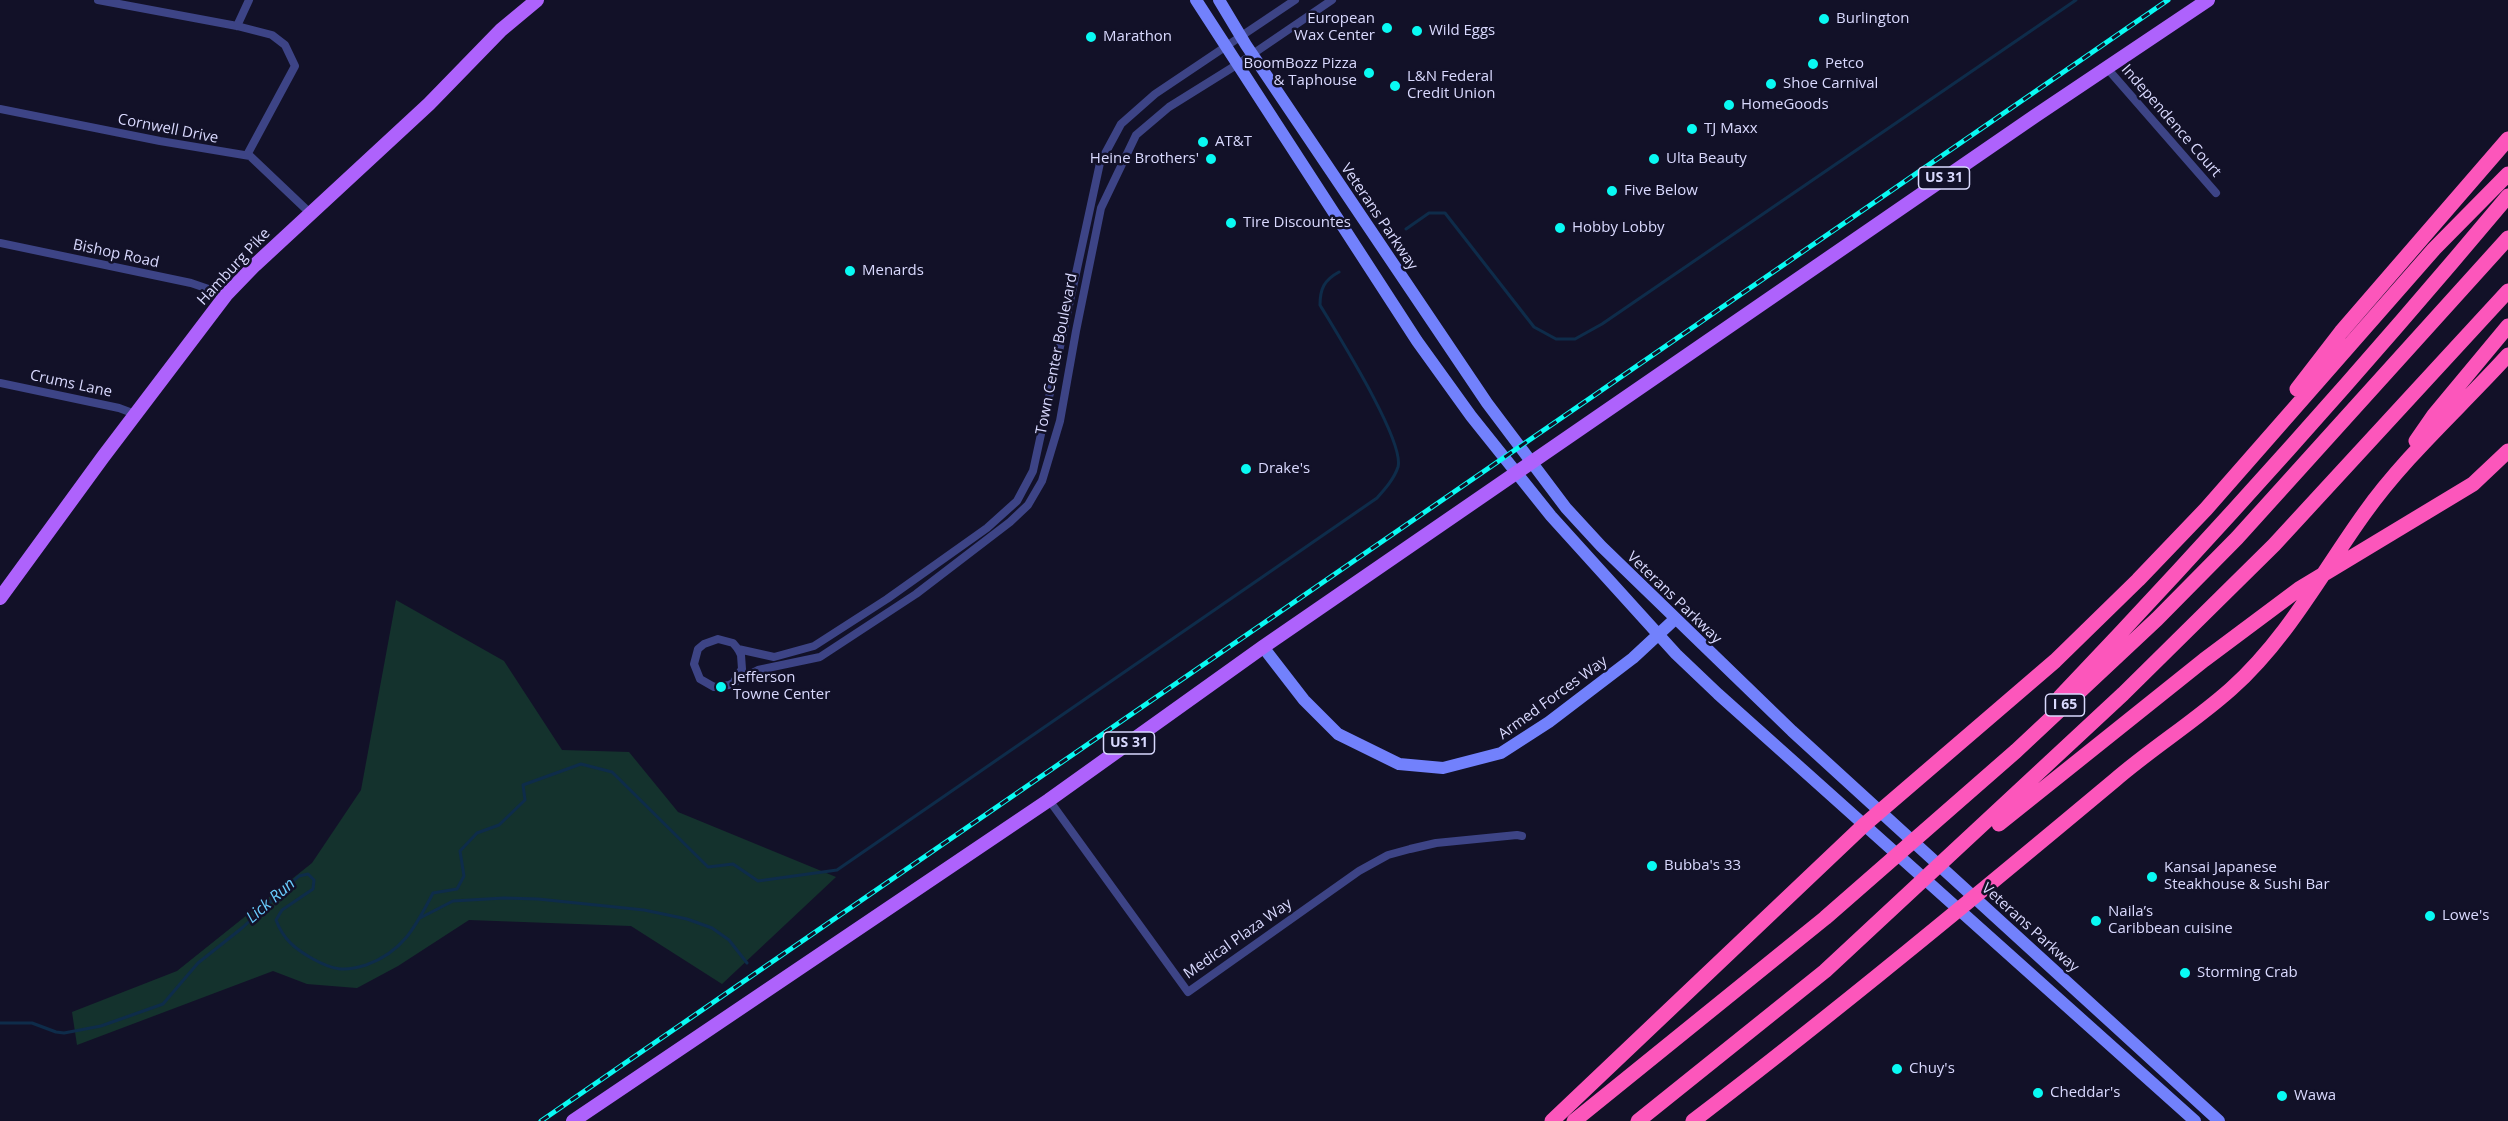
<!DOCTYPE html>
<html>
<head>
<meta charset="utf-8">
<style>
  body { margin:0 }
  canvas { display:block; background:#121128 }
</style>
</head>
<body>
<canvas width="2508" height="1121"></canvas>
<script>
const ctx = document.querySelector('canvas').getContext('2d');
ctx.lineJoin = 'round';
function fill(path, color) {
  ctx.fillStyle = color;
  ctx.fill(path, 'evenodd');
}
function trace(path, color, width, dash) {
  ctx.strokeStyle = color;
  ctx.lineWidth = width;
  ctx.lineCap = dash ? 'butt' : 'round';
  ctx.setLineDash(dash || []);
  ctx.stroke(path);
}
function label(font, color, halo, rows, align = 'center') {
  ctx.font = font + ' "Open Sans",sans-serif';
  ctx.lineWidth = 5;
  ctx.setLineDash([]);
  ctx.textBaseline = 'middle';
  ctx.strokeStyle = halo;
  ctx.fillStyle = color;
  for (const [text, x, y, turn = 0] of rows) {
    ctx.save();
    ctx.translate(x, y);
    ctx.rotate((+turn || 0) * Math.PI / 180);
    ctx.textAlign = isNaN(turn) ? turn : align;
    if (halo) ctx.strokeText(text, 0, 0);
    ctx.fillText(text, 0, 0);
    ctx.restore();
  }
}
fill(new Path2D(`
  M 396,600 L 504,661 L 562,750 L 629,752 L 678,812 L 836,877 L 722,984 L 631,926 L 469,920 L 398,966 L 357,988 L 307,984 L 273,971 L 77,1045 L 72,1012 L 177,971 L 312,863 L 361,790 Z`), '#14322d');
trace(new Path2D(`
  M 1406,229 L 1429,213 L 1445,213 L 1534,327 L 1556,339 L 1575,339 L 1602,324 L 2076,0
  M 420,918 L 453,901 L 504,898 L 538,899 L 644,910 L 687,919 L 712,928 L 729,940 L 747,963
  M 0,1023 L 32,1023 L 56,1032 L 64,1033 L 101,1026 L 163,1004 L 198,963 L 242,928 L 299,876 L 308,874 L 314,880 L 313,889 L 282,910 L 276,920 C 283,939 295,949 313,959 C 333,970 344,972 366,965 C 403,952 416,926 433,893 L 457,889 L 464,876 L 460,851 L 477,833 L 499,825 L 525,800 L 523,785 L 581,764 L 612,772 L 708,867 L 733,864 L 758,881 L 837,870 L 1377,498 C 1385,489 1394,479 1398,467 C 1405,441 1336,332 1320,305 C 1320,289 1324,280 1339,272`), '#0e2c4a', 3);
trace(new Path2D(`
  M 98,0 L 237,26 L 272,35 L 285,45 L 295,66 L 247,155
  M 237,26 L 249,0
  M 2106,67 L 2216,193
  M 0,109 L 160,141 L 250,156 L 310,213
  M 0,243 L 191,283 L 226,295
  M 0,383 L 119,408 L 135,414
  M 738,649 L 774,657 L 814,646 L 887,599 L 987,528 L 1017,501 L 1033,471 L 1100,163 L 1121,124 L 1155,94 L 1295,0
  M 735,680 L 742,669 L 741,655 L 738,649 L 733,643 L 718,639 L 704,644 L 698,649 L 694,664 L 700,679 L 714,687 L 729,685 L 758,670 L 820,657 L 916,594 L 1010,522 L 1028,505 L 1042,481 L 1060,421 L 1076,331 L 1101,208 L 1136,135 L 1169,107 L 1238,64 L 1332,0
  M 1049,800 L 1188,992 L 1359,871 L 1388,855 L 1410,849 L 1436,843 L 1517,835 L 1522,836`), '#3d4486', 8);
trace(new Path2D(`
  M 1196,0 L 1417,341 L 1471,416 L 1551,516 L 1676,654 L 1718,694 L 2195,1121
  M 1219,0 L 1246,45 L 1487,403 L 1566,508 L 1601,546 L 1792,731 L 2219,1121
  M 1263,647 L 1304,700 L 1338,734 L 1399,764 L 1443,768 L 1501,753 L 1549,722 L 1633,658 L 1675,619`), '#7281fc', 12);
trace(new Path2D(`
  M 0,598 L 103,457 L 226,295 L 255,265 L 429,104 L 501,30 L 537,0
  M 573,1121 L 1049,800 L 1263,647 L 2035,116 L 2208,0`), '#ae62fc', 14);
trace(new Path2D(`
  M 2297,389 L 2341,332 L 2508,139
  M 2416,441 L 2434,415 L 2508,326
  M 2060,697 C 2215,534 2364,368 2508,196
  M 1999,824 L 2204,660 L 2299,589 L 2473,484 L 2508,451
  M 1552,1121 L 1864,825 L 2055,661 L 2138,580 L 2206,509 L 2434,249 L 2508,174
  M 1574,1121 L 1825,918 L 2016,751 L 2157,619 L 2237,538 L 2508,238
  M 1638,1121 L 1825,971 L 2123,694 L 2274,545 L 2508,291
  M 1693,1121 C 1837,1011 1976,896 2115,780 C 2152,748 2194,722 2231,689 C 2287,639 2321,574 2364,514 C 2405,456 2460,408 2508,355`), '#fc56bb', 15);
const rail = new Path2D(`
  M 541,1121 L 2168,0`);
trace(rail, '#09faf3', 5);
trace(rail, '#121128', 3, [9]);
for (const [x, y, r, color] of [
  [1824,19,6,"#09faf3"],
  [1387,28,6,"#09faf3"],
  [1417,31,6,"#09faf3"],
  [1091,37,6,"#09faf3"],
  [1813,64,6,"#09faf3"],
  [1369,73,6,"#09faf3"],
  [1771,84,6,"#09faf3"],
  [1395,86,6,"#09faf3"],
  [1729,105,6,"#09faf3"],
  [1692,129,6,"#09faf3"],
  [1203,142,6,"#09faf3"],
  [1211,159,6,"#09faf3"],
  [1654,159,6,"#09faf3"],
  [1612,191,6,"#09faf3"],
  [1231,223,6,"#09faf3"],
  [1560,228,6,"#09faf3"],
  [850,271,6,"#09faf3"],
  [1246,469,6,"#09faf3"],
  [721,687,6,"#09faf3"],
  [1652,866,6,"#09faf3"],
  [2152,877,6,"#09faf3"],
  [2430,916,6,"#09faf3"],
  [2096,921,6,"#09faf3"],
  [2185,973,6,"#09faf3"],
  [1897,1069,6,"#09faf3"],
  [2038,1093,6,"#09faf3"],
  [2282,1096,6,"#09faf3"]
]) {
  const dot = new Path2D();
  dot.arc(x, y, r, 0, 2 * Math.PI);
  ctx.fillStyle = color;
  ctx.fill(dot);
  trace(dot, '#121128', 2);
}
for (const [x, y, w] of [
  [1944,178,51],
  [2065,705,39],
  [1129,743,51]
]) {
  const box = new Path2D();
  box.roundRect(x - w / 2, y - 11, w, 22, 4.5);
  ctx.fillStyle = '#121128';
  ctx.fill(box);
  trace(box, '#d9d9fe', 1.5);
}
label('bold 14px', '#d9d9fe', null, [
  ["US 31",1944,178],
  ["I 65",2065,705],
  ["US 31",1129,743]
]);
label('15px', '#d9d9fe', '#121128', [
  ["European",1375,19,"right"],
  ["Wax Center",1375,36,"right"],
  ["Burlington",1836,19],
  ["Wild Eggs",1429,31],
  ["Marathon",1103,37],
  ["BoomBozz Pizza",1357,64,"right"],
  ["& Taphouse",1357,81,"right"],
  ["Petco",1825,64],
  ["L&N Federal",1407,77],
  ["Credit Union",1407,94],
  ["Shoe Carnival",1783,84],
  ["HomeGoods",1741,105],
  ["TJ Maxx",1704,129],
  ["AT&T",1215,142],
  ["Heine Brothers'",1199,159,"right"],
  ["Ulta Beauty",1666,159],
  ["Five Below",1624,191],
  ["Tire Discountes",1243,223],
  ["Hobby Lobby",1572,228],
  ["Menards",862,271],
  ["Drake's",1258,469],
  ["Jefferson",733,678],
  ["Towne Center",733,695],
  ["Bubba's 33",1664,866],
  ["Kansai Japanese",2164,868],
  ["Steakhouse & Sushi Bar",2164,885],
  ["Naila’s",2108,912],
  ["Caribbean cuisine",2108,929],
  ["Lowe's",2442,916],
  ["Storming Crab",2197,973],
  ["Chuy's",1909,1069],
  ["Cheddar's",2050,1093],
  ["Wawa",2294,1096]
], 'left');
label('15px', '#d9d9fe', '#121128', [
  ["Independence Court",2171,121,49],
  ["Cornwell Drive",168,129,11],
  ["Veterans Parkway",1379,217,56],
  ["Bishop Road",116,254,12],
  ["Hamburg Pike",234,267,-47],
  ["Town Center Boulevard",1057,354,-79],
  ["Crums Lane",71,384,12],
  ["Veterans Parkway",1674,598,44],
  ["Armed Forces Way",1553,698,-36],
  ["Veterans Parkway",2030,928,42],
  ["Medical Plaza Way",1238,939,-35]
]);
label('italic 16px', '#69cbfc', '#121128', [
  ["Lick Run",271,901,-41]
]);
</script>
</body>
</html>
